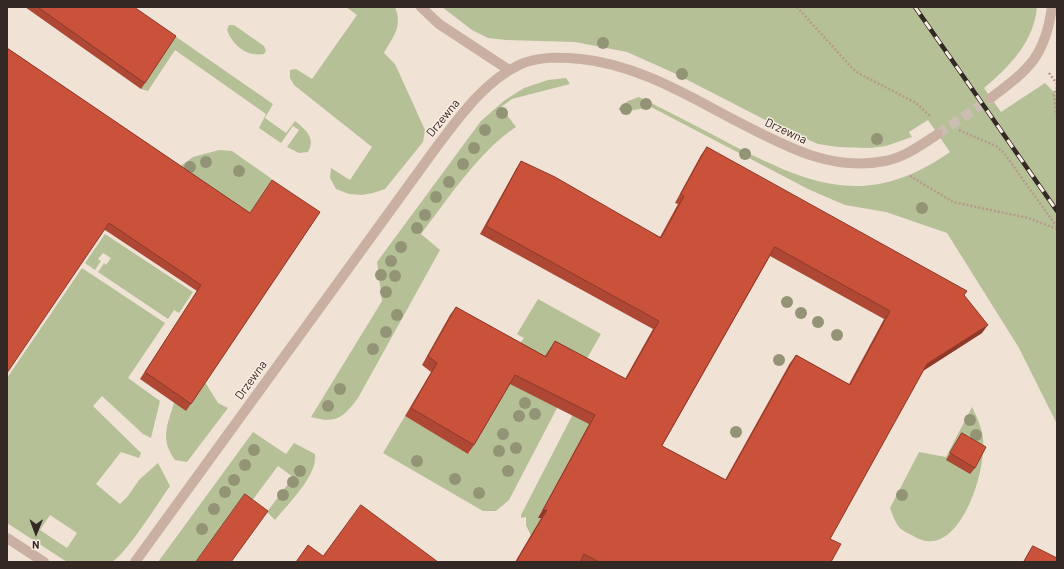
<!DOCTYPE html>
<html>
<head>
<meta charset="utf-8">
<style>
  body { margin:0 }
  #map { position:relative; width:1064px; height:569px; overflow:hidden; background:#f1e2d6; font-family:Barlow,sans-serif }
  canvas { display:block }
  .frame { position:absolute; inset:0; border:8px solid #332824; pointer-events:none }
  .north { position:absolute; left:16px; top:513px; width:40px; height:40px; -webkit-text-stroke:3px #f9ece2; paint-order:stroke; rotate:181deg; font-size:11px; font-weight:700; line-height:16px; text-align:center; color:#332824 }
  .north::after { content:''; display:block; margin:auto; width:14px; height:18px; background:#332824; clip-path:polygon(50% 0,100% 100%,50% 72%,0 100%) }
</style>
</head>
<body>
<div id="map">
<canvas width="1064" height="569"></canvas>
<div class="frame"></div>
<div class="north">N</div>
</div>
<script>
const ctx = document.querySelector('canvas').getContext('2d');
ctx.lineJoin = 'round';
function fill(path, color) {
  ctx.fillStyle = color;
  ctx.fill(path, 'evenodd');
}
function trace(path, color, width, dash) {
  ctx.strokeStyle = color;
  ctx.lineWidth = width;
  ctx.lineCap = dash ? 'butt' : 'round';
  ctx.setLineDash(dash || []);
  ctx.stroke(path);
}
function label(font, color, halo, rows, align = 'center') {
  ctx.font = font + ' Barlow,sans-serif';
  ctx.lineWidth = 3;
  ctx.setLineDash([]);
  ctx.textBaseline = 'middle';
  ctx.strokeStyle = halo;
  ctx.fillStyle = color;
  for (const [text, x, y, turn = 0] of rows) {
    ctx.save();
    ctx.translate(x, y);
    ctx.rotate((+turn || 0) * Math.PI / 180);
    ctx.textAlign = isNaN(turn) ? turn : align;
    if (halo) ctx.strokeText(text, 0, 0);
    ctx.fillText(text, 0, 0);
    ctx.restore();
  }
}
fill(new Path2D(`
  M 133,7 L 273,104 L 265,118 L 286,133 L 295,121 C 306,130 316,138 308,152 L 299,153 L 287,147 L 299,130 L 293,126 L 281,143 L 259,128 L 266,114 L 175,50 L 148,91 L 141,89 Z
  M 346,7 L 395,7 C 403,28 393,36 384,53 L 395,64 L 425,130 L 423,142 L 385,189 L 373,193 L 362,195 L 349,194 L 336,189 L 330,178 L 331,168 L 350,180 L 372,147 L 294,85 L 290,78 L 290,70 L 296,69 L 312,79 L 357,15 Z
  M 442,7 L 1037,7 C 1034,42 1009,67 984,88 L 1001,112 L 1045,83 L 1057,95 L 1057,424 L 1019,348 L 947,233 L 886,212 L 845,205 L 810,190 L 651,107 L 623,112 L 618,109 L 628,101 L 639,97 C 671,113 703,129 734,146 C 815,187 869,208 950,152 L 928,120 L 909,132 L 912,137 L 886,146 L 870,148 L 838,147 L 818,144 L 775,125 L 674,73 L 627,52 L 575,42 L 506,40 L 488,38 L 472,30 Z
  M 229,25 L 234,25 L 264,46 L 266,51 L 264,54 C 247,57 233,46 227,30 Z
  M 566,78 L 570,84 L 512,99 L 501,107 L 516,127 C 479,151 448,199 421,234 L 440,250 L 358,398 C 343,418 336,424 311,417 L 382,301 L 377,262 L 481,121 L 505,100 L 524,88 L 548,80 Z
  M 219,150 L 232,151 L 272,179 L 245,220 L 174,171 L 193,157 Z
  M 105,234 L 193,292 L 179,313 L 174,310 L 168,319 L 98,272 L 104,263 L 106,265 L 111,258 L 103,253 L 98,259 L 101,261 L 95,270 L 85,263 Z
  M 82,268 L 165,323 L 128,378 L 160,401 L 151,438 L 143,434 L 102,396 L 93,406 L 141,453 L 139,458 L 121,452 L 96,484 L 120,504 L 128,496 L 139,480 L 158,463 L 170,486 C 160,500 124,558 111,562 L 67,562 L 7,523 L 7,378 ZM 50,515 L 77,533 L 67,548 L 40,530 Z
  M 538,299 L 601,334 L 582,367 L 567,389 L 509,500 L 496,511 L 483,511 L 383,453 L 405,416 L 469,454 L 514,352 L 524,338 L 517,334 Z
  M 205,382 L 218,403 L 228,408 L 187,462 L 175,460 C 160,439 167,426 174,403 Z
  M 972,407 C 977,417 982,428 983,439 C 987,470 959,562 915,537 C 910,534 902,531 899,527 C 895,522 892,514 890,508 L 919,452 L 946,457 Z
  M 574,412 L 592,419 L 538,518 L 541,518 L 531,536 L 526,525 L 526,517 L 521,518 L 521,515 Z
  M 253,432 L 286,454 L 294,443 L 315,454 C 318,475 288,504 275,520 L 267,512 L 293,477 L 278,466 L 248,506 L 196,562 L 158,562 Z`), '#b5c096');
trace(new Path2D(`
  M 938,134 L 991,98`), '#cbbdb2', 10, [10, 5]);
trace(new Path2D(`
  M 797,7 L 853,69 L 860,74 L 916,103 L 930,116
  M 1049,73 L 1057,84
  M 1057,87 L 1054,95 L 1057,119
  M 959,130 L 996,146 L 1004,153 L 1057,227
  M 910,176 L 953,202 L 1028,218 L 1057,229`), '#b59a8c', 2.5, [2, 2]);
trace(new Path2D(`
  M 421,7 L 439,24 L 509,70`), '#c9b0a2', 10);
trace(new Path2D(`
  M 991,98 C 1029,69 1045,57 1052,7
  M 7,538 L 44,562
  M 135,562 L 438,145 C 461,115 484,82 519,65 C 538,56 561,57 581,59 C 642,65 696,101 750,128 C 793,150 835,171 885,161 C 905,157 921,145 938,134`), '#c9b0a2', 10);
const rail = new Path2D(`
  M 915,7 L 1057,211`);
trace(rail, '#332824', 4.5);
trace(rail, '#f9ece2', 3, [9]);
ctx.fillStyle = '#939376';
for (const [x, y] of [
  [603,43],
  [682,74],
  [646,104],
  [626,109],
  [502,113],
  [485,130],
  [877,139],
  [474,148],
  [745,154],
  [206,162],
  [463,164],
  [190,167],
  [239,171],
  [449,182],
  [436,197],
  [922,208],
  [425,215],
  [417,228],
  [401,247],
  [391,261],
  [381,275],
  [395,276],
  [386,292],
  [787,302],
  [801,313],
  [397,315],
  [818,322],
  [386,332],
  [837,335],
  [373,349],
  [779,360],
  [340,389],
  [525,403],
  [328,406],
  [535,414],
  [519,416],
  [970,420],
  [736,432],
  [503,434],
  [976,435],
  [516,448],
  [254,450],
  [499,451],
  [417,461],
  [245,465],
  [300,471],
  [508,471],
  [455,479],
  [234,480],
  [293,482],
  [225,492],
  [479,493],
  [283,495],
  [902,495],
  [214,509],
  [202,529]
]) {
  ctx.beginPath();
  ctx.arc(x, y, 6, 0, 2 * Math.PI);
  ctx.fill();
}
fill(new Path2D(`
  M 25,7 L 134,7 L 145,83 L 141,89 Z
  M 7,48 L 250,213 L 320,212 L 186,411 L 140,379 L 197,291 L 105,230 Z
  M 707,147 L 964,295 L 982,333 L 923,371 L 830,539 L 832,562 L 515,562 L 541,518 L 538,518 L 589,424 L 510,384 L 474,445 L 468,454 L 405,416 L 431,372 L 422,365 L 450,315 L 456,307 L 545,356 L 555,341 L 625,379 L 653,329 L 480,234 L 516,169 L 521,161 L 660,237 L 678,204 L 675,203 L 701,155 ZM 770,256 L 884,319 L 849,384 L 796,355 L 790,363 L 725,480 L 662,446 Z
  M 962,433 L 975,468 L 970,474 L 946,460 Z
  M 1033,546 L 1057,562 L 1023,562 L 1029,552 Z`), '#ae4733');
fill(new Path2D(`
  M 988,325 L 982,333 L 921,372 L 927,364 Z
  M 543,510 L 547,510 L 541,518 L 538,518 Z`), '#8d3929');
const building = new Path2D(`
  M 38,7 L 134,7 L 176,36 L 145,83 Z
  M 7,48 L 250,213 L 272,180 L 320,212 L 191,404 L 145,372 L 201,285 L 109,223 L 7,373 Z
  M 707,147 L 967,291 L 964,295 L 988,325 L 927,364 L 830,539 L 841,544 L 831,562 L 832,562 L 599,562 L 584,554 L 580,562 L 516,562 L 547,510 L 543,510 L 595,415 L 515,375 L 474,445 L 411,408 L 437,363 L 428,356 L 456,307 L 546,357 L 555,341 L 626,379 L 659,321 L 486,226 L 521,161 L 555,177 L 661,238 L 684,196 L 681,194 ZM 775,247 L 890,311 L 850,385 L 796,355 L 726,480 L 662,446 Z
  M 962,433 L 986,447 L 975,468 L 950,453 Z
  M 245,494 L 268,511 L 231,562 L 196,562 Z
  M 361,505 L 438,562 L 296,562 L 308,545 L 323,556 Z
  M 1033,546 L 1057,558 L 1057,562 L 1024,562 Z`);
fill(building, '#ca523b');
trace(building, '#8d3929', 1);
label('12px', '#332824', '#f9ece2', [
  ["Drzewna",443,118,-51],
  ["Drzewna",786,131,25],
  ["Drzewna",251,380,-54]
]);
</script>
</body>
</html>
